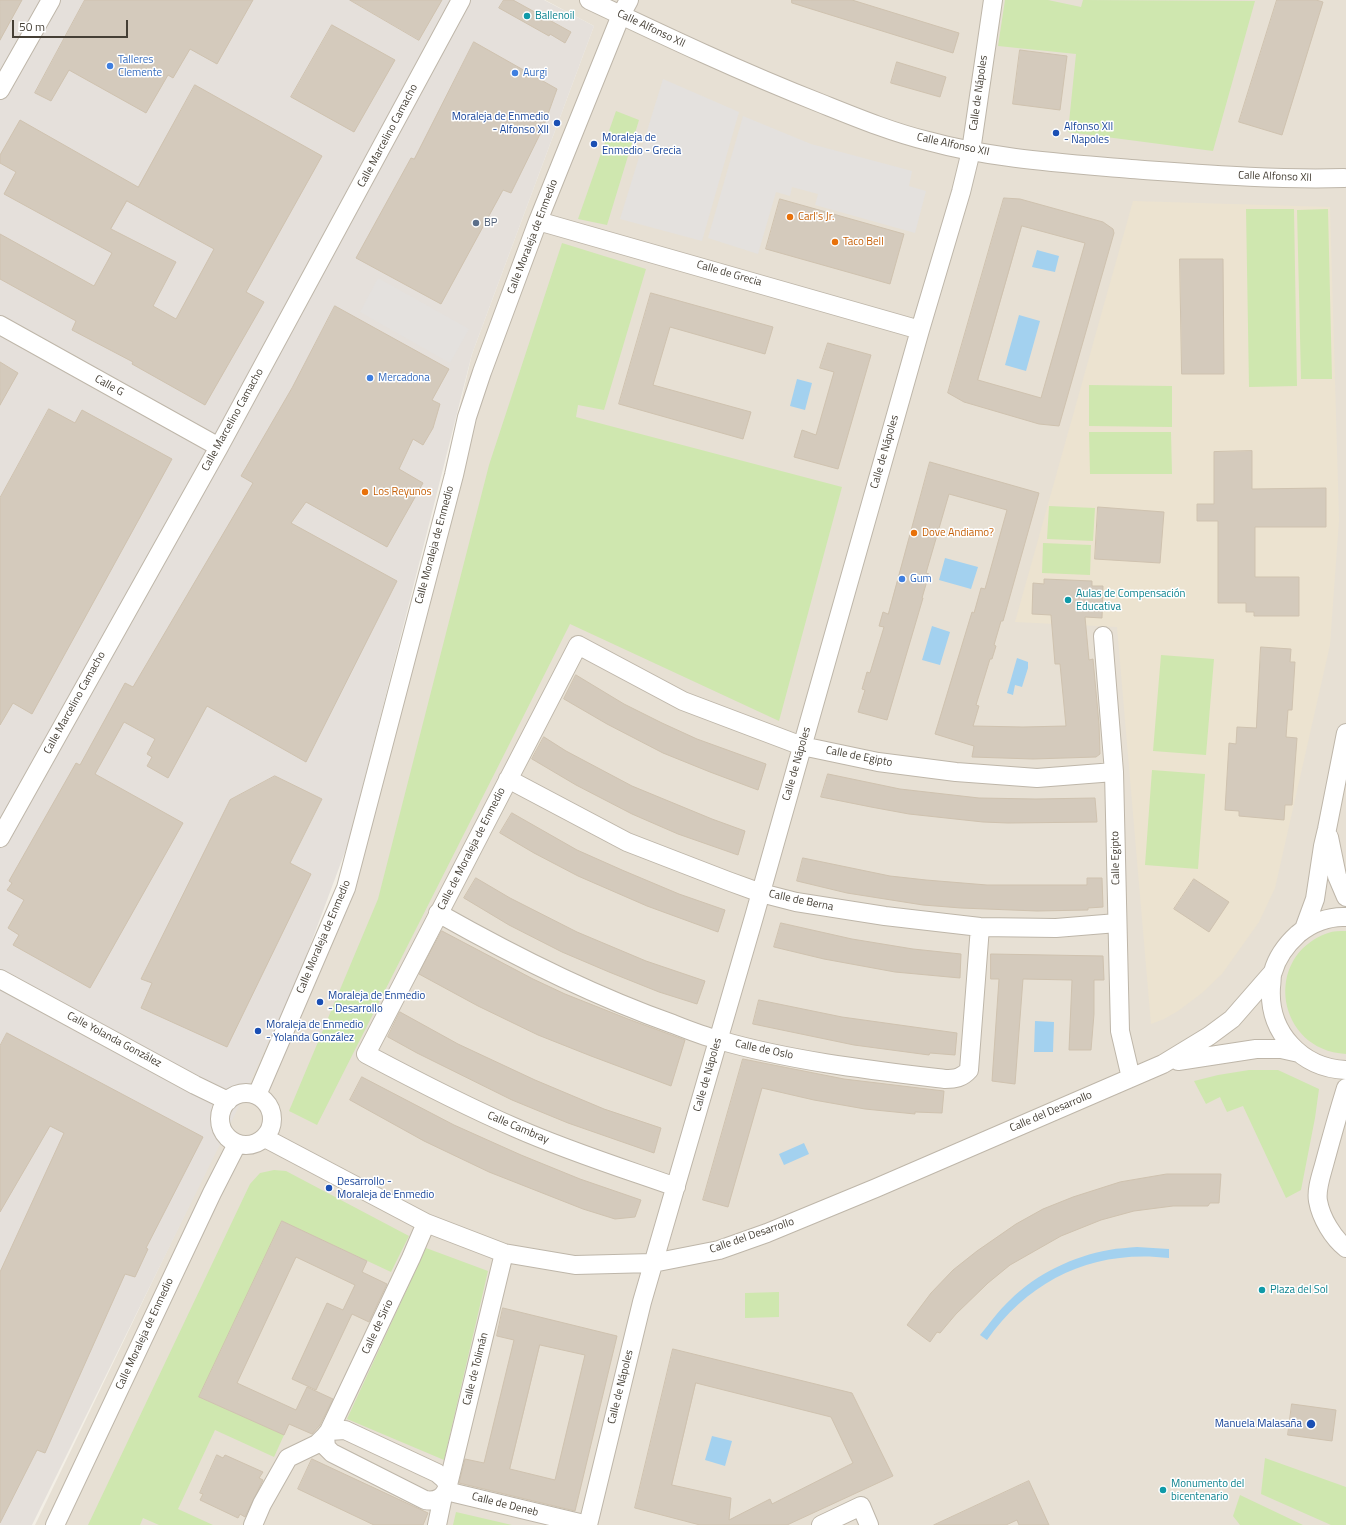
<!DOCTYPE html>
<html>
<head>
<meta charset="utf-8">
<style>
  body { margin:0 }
  #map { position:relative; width:1346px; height:1525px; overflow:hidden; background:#f3efe6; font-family:"Titillium Web",sans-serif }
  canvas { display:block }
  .scale { position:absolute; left:12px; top:20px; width:116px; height:18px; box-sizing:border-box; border:2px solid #453f35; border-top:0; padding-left:5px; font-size:12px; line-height:14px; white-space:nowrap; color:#453f35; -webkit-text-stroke:3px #fff; paint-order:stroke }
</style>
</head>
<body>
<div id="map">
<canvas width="1346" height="1525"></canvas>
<div class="scale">50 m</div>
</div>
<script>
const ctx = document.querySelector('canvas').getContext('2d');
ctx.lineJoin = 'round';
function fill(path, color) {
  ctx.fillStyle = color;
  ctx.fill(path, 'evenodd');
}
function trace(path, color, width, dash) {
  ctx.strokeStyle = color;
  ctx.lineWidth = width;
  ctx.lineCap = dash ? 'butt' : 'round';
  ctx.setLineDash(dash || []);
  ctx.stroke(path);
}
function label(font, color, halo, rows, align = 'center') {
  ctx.font = font + ' "Titillium Web",sans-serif';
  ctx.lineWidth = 3;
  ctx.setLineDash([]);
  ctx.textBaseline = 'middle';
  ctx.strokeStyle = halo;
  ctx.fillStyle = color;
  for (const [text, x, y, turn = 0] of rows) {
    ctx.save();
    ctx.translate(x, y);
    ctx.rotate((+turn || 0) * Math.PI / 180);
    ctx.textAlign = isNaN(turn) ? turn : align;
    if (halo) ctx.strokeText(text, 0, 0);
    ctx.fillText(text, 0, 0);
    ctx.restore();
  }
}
fill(new Path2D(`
  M 545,0 L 1346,0 L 1346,1525 L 35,1525 L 352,867 L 472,354 L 594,26 Z`), '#e7e0d4');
fill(new Path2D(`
  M 0,0 L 544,0 L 594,26 L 472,354 L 349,841 L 298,978 L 241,1102 L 32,1525 L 0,1525 Z`), '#e5e0db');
fill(new Path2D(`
  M 1133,201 L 1330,207 L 1339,520 L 1330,645 L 1275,888 L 1259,922 L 1222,974 L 1202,993 L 1178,1011 L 1164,1019 L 1151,1024 L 1117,627 L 1015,622 Z`), '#ece3d0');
fill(new Path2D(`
  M 1005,0 L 1048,0 L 1081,7 L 1083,0 L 1255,1 L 1213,151 L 1068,132 L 1076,54 L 998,46 Z
  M 616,111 L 639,120 L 607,225 L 578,219 Z
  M 1246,209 L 1294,209 L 1297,386 L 1249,387 Z
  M 1328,209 L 1332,379 L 1301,379 L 1297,210 Z
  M 562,243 L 646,269 L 604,410 L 578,405 L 576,417 L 842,487 L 779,721 L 570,624 L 317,1125 L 289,1111 L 378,899 L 489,465 Z
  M 1089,385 L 1172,386 L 1172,427 L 1089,426 Z
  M 1089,432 L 1171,432 L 1172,474 L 1090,474 Z
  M 1049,506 L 1095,508 L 1093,541 L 1047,539 Z
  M 1043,543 L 1091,545 L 1090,575 L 1042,573 Z
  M 1161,655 L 1214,659 L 1206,755 L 1153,751 Z
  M 1152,770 L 1205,774 L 1198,869 L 1145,865 Z
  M 1346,931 L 1346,1054 C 1276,1050 1262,956 1328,933 C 1333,931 1340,931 1346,931 Z
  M 1249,1070 L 1278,1070 L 1319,1089 L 1315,1118 L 1301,1190 L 1286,1198 L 1243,1106 L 1227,1112 L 1220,1097 L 1206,1104 L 1194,1081 L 1218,1075 Z
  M 274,1170 L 286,1171 L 409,1236 L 391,1272 L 282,1221 L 199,1397 L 284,1435 L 274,1457 L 215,1430 L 178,1509 L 213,1525 L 159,1525 L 143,1518 L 140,1525 L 88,1525 L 250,1184 L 260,1173 Z
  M 426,1248 L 488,1271 L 444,1460 L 347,1419 Z
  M 779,1292 L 779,1317 L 745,1318 L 745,1293 Z
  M 1265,1458 L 1346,1487 L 1346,1525 L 1331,1525 L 1261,1494 Z
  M 1240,1495 L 1303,1525 L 1240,1525 L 1233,1516 Z
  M 456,1512 L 512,1525 L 453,1525 Z`), '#cfe7af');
fill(new Path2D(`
  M 663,79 L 739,112 L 702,241 L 620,219 Z
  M 743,116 L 811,144 L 912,171 L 909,186 L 926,191 L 915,233 L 815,205 L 818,194 L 792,187 L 790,196 L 776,192 L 758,254 L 708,238 Z
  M 378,278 L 469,329 L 450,363 L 360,312 Z`), '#e4e1de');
fill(new Path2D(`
  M 1037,250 L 1059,256 L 1055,272 L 1032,267 Z
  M 1019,315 L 1040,321 L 1026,371 L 1005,365 Z
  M 797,379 L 812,383 L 805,410 L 790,406 Z
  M 945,558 L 978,567 L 971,589 L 939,580 Z
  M 932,626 L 950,632 L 940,665 L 922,660 Z
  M 1017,658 L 1028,662 L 1028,668 L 1022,687 L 1015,685 L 1013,695 L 1007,693 Z
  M 1035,1021 L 1054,1022 L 1053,1052 L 1034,1052 Z
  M 804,1143 L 809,1154 L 784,1165 L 779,1154 Z
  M 1137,1247 L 1169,1249 L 1169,1258 C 1094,1249 1030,1279 987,1340 L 980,1335 C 990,1323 999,1310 1010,1300 C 1036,1274 1074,1256 1109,1250 C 1118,1248 1128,1248 1137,1247 Z
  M 712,1436 L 732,1441 L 725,1466 L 705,1460 Z`), '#a3d1ef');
const building = new Path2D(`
  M 0,0 L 22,0 L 0,40 Z
  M 85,0 L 253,0 L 217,64 L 190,49 L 173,78 L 168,75 L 146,113 L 69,70 L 51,101 L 35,93 Z
  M 350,0 L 442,0 L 419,40 Z
  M 504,0 L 513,0 L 571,32 L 565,43 L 550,34 L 549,36 L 499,8 Z
  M 792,0 L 852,0 L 959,33 L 953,53 L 792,3 Z
  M 1277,0 L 1316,0 L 1323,2 L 1282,135 L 1239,122 Z
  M 332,25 L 395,60 L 354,132 L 291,97 Z
  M 474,42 L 557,89 L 543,128 L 511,193 L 503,190 L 441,304 L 356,258 L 411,158 L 414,159 Z
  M 1020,50 L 1067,56 L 1060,110 L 1013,104 Z
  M 897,62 L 946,77 L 940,97 L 891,83 Z
  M 195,85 L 322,156 L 246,292 L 264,302 L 205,405 L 132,364 L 133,362 L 72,330 L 76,321 L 0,279 L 0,234 L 94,286 L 112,253 L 4,194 L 16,172 L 0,163 L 0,155 L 20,120 L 138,187 ZM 127,201 L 214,249 L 176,319 L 153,306 L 176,262 L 111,229 Z
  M 1004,198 L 1020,199 L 1103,222 L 1113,229 L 1114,233 L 1059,426 L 1039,424 L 964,402 L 948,393 ZM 1022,226 L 1085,243 L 1041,398 L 978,380 Z
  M 780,199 L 904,234 L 890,284 L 766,249 Z
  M 1180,259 L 1223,259 L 1224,374 L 1182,374 Z
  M 651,293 L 773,327 L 765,354 L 670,327 L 653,385 L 751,412 L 743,439 L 619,404 Z
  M 335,306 L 449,369 L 432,400 L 440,404 L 433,428 L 423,445 L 413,439 L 399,469 L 423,483 L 387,547 L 306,502 L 291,523 L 397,581 L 306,762 L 207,706 L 168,778 L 147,766 L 152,757 L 147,754 L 155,739 L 124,722 L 95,774 L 183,823 L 90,988 L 13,945 L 19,935 L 8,928 L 24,900 L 7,890 L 12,883 L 9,881 L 76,763 L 80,765 L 125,683 L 133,687 L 253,483 L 241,476 L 292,388 Z
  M 828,343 L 871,355 L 838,469 L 794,457 L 802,430 L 816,435 L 834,372 L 820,368 Z
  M 0,362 L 18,373 L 0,405 Z
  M 49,409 L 75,423 L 82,410 L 172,459 L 32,714 L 13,703 L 0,725 L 0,498 Z
  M 1252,451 L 1252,489 L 1326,488 L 1326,527 L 1255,527 L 1255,577 L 1299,577 L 1299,616 L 1254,616 L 1254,612 L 1246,612 L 1246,603 L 1218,603 L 1218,521 L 1197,521 L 1197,504 L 1214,504 L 1214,452 Z
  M 930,462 L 1039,493 L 1003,621 L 1001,621 L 994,645 L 996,646 L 992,659 L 990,659 L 976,705 L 979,706 L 973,726 L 1023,727 L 1066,726 L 1060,664 L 1055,664 L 1051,615 L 1032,614 L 1033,583 L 1044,584 L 1044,579 L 1092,581 L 1092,586 L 1103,586 L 1102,618 L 1085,617 L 1089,660 L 1093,659 L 1099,724 L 1100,754 L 1096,757 L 1033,759 L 972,757 L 974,746 L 935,734 L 972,612 L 974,613 L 981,588 L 985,589 L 1007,510 L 949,494 L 926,573 L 929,574 L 922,598 L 923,598 L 887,720 L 858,712 L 865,690 L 862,689 L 867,672 L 870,673 L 884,627 L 879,626 L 883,612 L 888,614 Z
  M 1098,507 L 1164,512 L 1160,563 L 1095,559 Z
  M 1261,647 L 1291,649 L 1290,662 L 1295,662 L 1292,710 L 1288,710 L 1286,737 L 1297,738 L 1292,805 L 1285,805 L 1284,820 L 1239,816 L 1239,811 L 1225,810 L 1229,743 L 1236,744 L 1237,727 L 1256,728 Z
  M 576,675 L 624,704 L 662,723 L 697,739 L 766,764 L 758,790 L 710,772 L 663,753 L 607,724 L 564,699 Z
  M 544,737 L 566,751 L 632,786 L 712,819 L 745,831 L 738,855 L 678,834 L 632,814 L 576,785 L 532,759 Z
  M 828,774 L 900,789 L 979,798 L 1036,799 L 1095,798 L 1097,822 L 1008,823 L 983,822 L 909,814 L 871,807 L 821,797 Z
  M 275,776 L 322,799 L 290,863 L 311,874 L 227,1047 L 141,1008 L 152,983 L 141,979 L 230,800 Z
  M 512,813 L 577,850 L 622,870 L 679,894 L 725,910 L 718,932 L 647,906 L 578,876 L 534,853 L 500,833 Z
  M 803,858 L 890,876 L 926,880 L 987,885 L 1087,885 L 1087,878 L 1102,878 L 1103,907 L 1088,908 L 1088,910 L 1037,911 L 961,908 L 923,905 L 847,893 L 797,881 Z
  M 476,878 L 510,898 L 577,932 L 646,961 L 705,981 L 697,1004 L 659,992 L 609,972 L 562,952 L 509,925 L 464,898 Z
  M 1194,879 L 1229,902 L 1209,932 L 1174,909 Z
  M 781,923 L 852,939 L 913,949 L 961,954 L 960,978 L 895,972 L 824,959 L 774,947 Z
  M 442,931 L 533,979 L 565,994 L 628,1019 L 685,1040 L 671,1086 L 591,1056 L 538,1035 L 478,1006 L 419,974 Z
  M 991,954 L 1103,956 L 1104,980 L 1094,980 L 1094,1014 L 1091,1050 L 1069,1050 L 1072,980 L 1023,979 L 1015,1084 L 992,1081 L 999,979 L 991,979 Z
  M 759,1000 L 842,1017 L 957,1033 L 955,1055 L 930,1053 L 929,1055 L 854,1045 L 753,1024 Z
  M 400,1012 L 458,1044 L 535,1080 L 604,1109 L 661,1128 L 654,1153 L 568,1123 L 512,1100 L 417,1053 L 388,1037 Z
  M 7,1033 L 203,1137 L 146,1248 L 148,1249 L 135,1277 L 125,1274 L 45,1453 L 37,1450 L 0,1523 L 0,1272 L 64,1133 L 50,1126 L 0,1212 L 0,1046 Z
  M 743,1059 L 844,1079 L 944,1091 L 942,1113 L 915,1112 L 915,1114 L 865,1109 L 814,1100 L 762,1088 L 728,1207 L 703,1200 Z
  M 362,1077 L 454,1125 L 521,1155 L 580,1179 L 641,1200 L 635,1217 L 615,1219 L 583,1209 L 489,1172 L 424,1141 L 350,1100 Z
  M 1167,1174 L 1221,1174 L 1219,1203 L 1210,1203 L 1208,1206 L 1173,1206 L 1134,1211 L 1101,1220 L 1061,1236 L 1010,1265 L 988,1283 L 956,1314 L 940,1333 L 937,1332 L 930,1342 L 907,1325 L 931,1293 L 953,1270 L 977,1251 L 1016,1224 L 1043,1209 L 1073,1197 L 1120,1182 Z
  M 282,1221 L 367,1261 L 362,1272 L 387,1284 L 369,1322 L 352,1314 L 316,1390 L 292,1379 L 327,1303 L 343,1310 L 355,1285 L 296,1257 L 237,1383 L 296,1410 L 307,1387 L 333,1399 L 320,1425 L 312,1434 L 289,1424 L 284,1435 L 199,1397 Z
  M 503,1308 L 617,1336 L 575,1511 L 459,1483 L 465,1459 L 484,1463 L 514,1340 L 497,1336 ZM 540,1345 L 585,1355 L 555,1480 L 510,1469 Z
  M 673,1349 L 852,1393 L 893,1476 L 787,1525 L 700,1525 L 635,1508 ZM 696,1383 L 831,1417 L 853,1463 L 772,1504 L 770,1499 L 729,1520 L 731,1498 L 672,1485 Z
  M 1292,1404 L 1336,1410 L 1332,1441 L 1288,1435 Z
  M 217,1455 L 223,1458 L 225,1455 L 263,1472 L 259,1478 L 263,1480 L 245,1517 L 240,1514 L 238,1518 L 200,1500 L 203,1494 L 200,1493 Z
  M 312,1459 L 428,1513 L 423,1525 L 374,1525 L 298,1489 Z
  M 1029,1481 L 1049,1525 L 1019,1525 L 1017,1520 L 1006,1525 L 934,1525 Z`);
fill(building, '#d4cabc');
trace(building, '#cfc2af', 1);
const minor = new Path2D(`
  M 589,0 C 665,36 741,72 820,103 C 855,117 891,132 928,141 C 993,159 1063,163 1131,169 C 1202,174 1273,180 1344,178
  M 0,90 L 51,0
  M 538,221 L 920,330
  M 0,325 L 219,447
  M 1103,636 L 1114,772 L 1120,1031 L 1131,1078
  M 508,779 L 627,842 L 728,881 L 761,893 L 796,902 L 885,916 L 980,927 L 1056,928 L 1117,923
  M 1329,837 L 1337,876 L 1346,897
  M 0,838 L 219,447 L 461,0
  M 438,913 C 514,956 591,995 673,1024 C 688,1030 703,1036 719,1040 C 791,1061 870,1070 945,1079 C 955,1079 962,1078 969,1070 L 980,927
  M 1346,917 C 1329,916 1311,923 1298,934 C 1287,944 1277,957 1273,972 C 1271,976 1272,982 1271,987 C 1268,1032 1301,1068 1346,1070
  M 1304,929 L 1315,899 L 1323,846 L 1327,829 L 1346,733
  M 0,979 L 195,1085 L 228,1101
  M 1178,1061 L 1256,1049 L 1281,1049 L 1299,1053
  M 1346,1088 C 1338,1114 1331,1139 1324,1165 C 1321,1176 1316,1190 1318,1201 C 1321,1218 1333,1238 1346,1248
  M220 1119a26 26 0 1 1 52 0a26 26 0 1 1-52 0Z
  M 257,1095 L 346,888 L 454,475 L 467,417 L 482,372 L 538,221 L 621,15 L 629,0
  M 265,1138 L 426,1223 L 504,1253 L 575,1265 L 653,1263 L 719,1250 L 767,1233 L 876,1188 L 1163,1064 L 1209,1036 L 1232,1019 L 1273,972
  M 676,1187 C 622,1168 568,1151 516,1128 C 465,1106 415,1080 366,1054 L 578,645 L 683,701 L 802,746 L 878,762 L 956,772 L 1037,778 L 1114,772
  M 329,1431 L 411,1258 L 426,1223
  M 448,1485 L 504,1253
  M 446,1491 L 588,1525 L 642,1302 L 754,917 L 920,330 L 961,192 L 971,151 L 993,0
  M 55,1525 L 212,1193 L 237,1144
  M 253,1525 L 262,1504 L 288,1458 L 317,1444 L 325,1436 L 329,1431 L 345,1430 L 437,1473 L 444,1479 L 448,1485 C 445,1497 437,1502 425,1500 L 332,1453 L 326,1447 L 325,1436
  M 437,1525 L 443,1496
  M 821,1525 L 861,1506 L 869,1525`);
trace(minor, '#beb6a9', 20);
trace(minor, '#fff', 18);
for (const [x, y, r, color] of [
  [527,16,4,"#0f9aa8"],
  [110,66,4,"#3f7fe0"],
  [515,73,4,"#3f7fe0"],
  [557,123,4,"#1a4fb4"],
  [1056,133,4,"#1a4fb4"],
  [594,144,4,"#1a4fb4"],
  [790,217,4,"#e8710a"],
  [476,223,4,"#5c6f8a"],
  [835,242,4,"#e8710a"],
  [370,378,4,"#3f7fe0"],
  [365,492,4,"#e8710a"],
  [914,533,4,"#e8710a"],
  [902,579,4,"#3f7fe0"],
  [1068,600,4,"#0f9aa8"],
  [320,1002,4,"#1a4fb4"],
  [258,1031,4,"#1a4fb4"],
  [329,1188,4,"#1a4fb4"],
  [1262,1290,4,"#0f9aa8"],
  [1311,1424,5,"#1a4fb4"],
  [1163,1490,4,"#0f9aa8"]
]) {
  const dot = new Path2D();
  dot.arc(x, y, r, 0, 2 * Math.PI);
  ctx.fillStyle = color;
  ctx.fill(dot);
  trace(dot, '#fff', 1.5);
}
label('11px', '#0d838f', '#fff', [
  ["Ballenoil",535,16],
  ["Aulas de Compensación",1076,594],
  ["Educativa",1076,607],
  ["Plaza del Sol",1270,1290],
  ["Monumento del",1171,1484],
  ["bicentenario",1171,1497]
], 'left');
label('11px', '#453f35', '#fff', [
  ["Calle Alfonso XII",651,29,25],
  ["Calle de Nápoles",979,93,-82],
  ["Calle Marcelino Camacho",388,136,-62],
  ["Calle Alfonso XII",953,145,12],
  ["Calle Alfonso XII",1275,177,2],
  ["Calle Moraleja de Enmedio",533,237,-69],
  ["Calle de Grecia",729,274,16],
  ["Calle G",109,386,29],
  ["Calle Marcelino Camacho",233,420,-61],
  ["Calle de Nápoles",885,452,-74],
  ["Calle Moraleja de Enmedio",435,545,-75],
  ["Calle Marcelino Camacho",75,703,-61],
  ["Calle de Egipto",859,757,11],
  ["Calle de Nápoles",797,764,-74],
  ["Calle de Moraleja de Enmedio",472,849,-63],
  ["Calle Egipto",1116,858,-91],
  ["Calle de Berna",801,901,12],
  ["Calle Moraleja de Enmedio",324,937,-67],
  ["Calle Yolanda González",114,1040,28],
  ["Calle de Oslo",764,1050,12],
  ["Calle de Nápoles",708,1075,-74],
  ["Calle del Desarrollo",1051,1112,-23],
  ["Calle Cambray",518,1128,23],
  ["Calle del Desarrollo",752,1236,-19],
  ["Calle de Sirio",378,1327,-65],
  ["Calle Moraleja de Enmedio",145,1334,-65],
  ["Calle de Tolimán",476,1369,-76],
  ["Calle de Nápoles",621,1387,-76],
  ["Calle de Deneb",505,1505,14]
]);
label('11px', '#366cbe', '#fff', [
  ["Talleres",118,60],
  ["Clemente",118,73],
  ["Aurgi",523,73],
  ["Mercadona",378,378],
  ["Gum",910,579]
], 'left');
label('11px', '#164399', '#fff', [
  ["Moraleja de Enmedio",549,117,"right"],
  ["- Alfonso XII",549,130,"right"],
  ["Alfonso XII",1064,127],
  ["- Napoles",1064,140],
  ["Moraleja de",602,138],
  ["Enmedio - Grecia",602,151],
  ["Moraleja de Enmedio",328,996],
  ["- Desarrollo",328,1009],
  ["Moraleja de Enmedio",266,1025],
  ["- Yolanda González",266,1038],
  ["Desarrollo -",337,1182],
  ["Moraleja de Enmedio",337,1195],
  ["Manuela Malasaña",1302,1424,"right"]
], 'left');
label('11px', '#c56008', '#fff', [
  ["Carl's Jr.",798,217],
  ["Taco Bell",843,242],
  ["Los Reyunos",373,492],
  ["Dove Andiamo?",922,533]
], 'left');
label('11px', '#4e5e75', '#fff', [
  ["BP",484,223]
], 'left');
</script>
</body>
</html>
